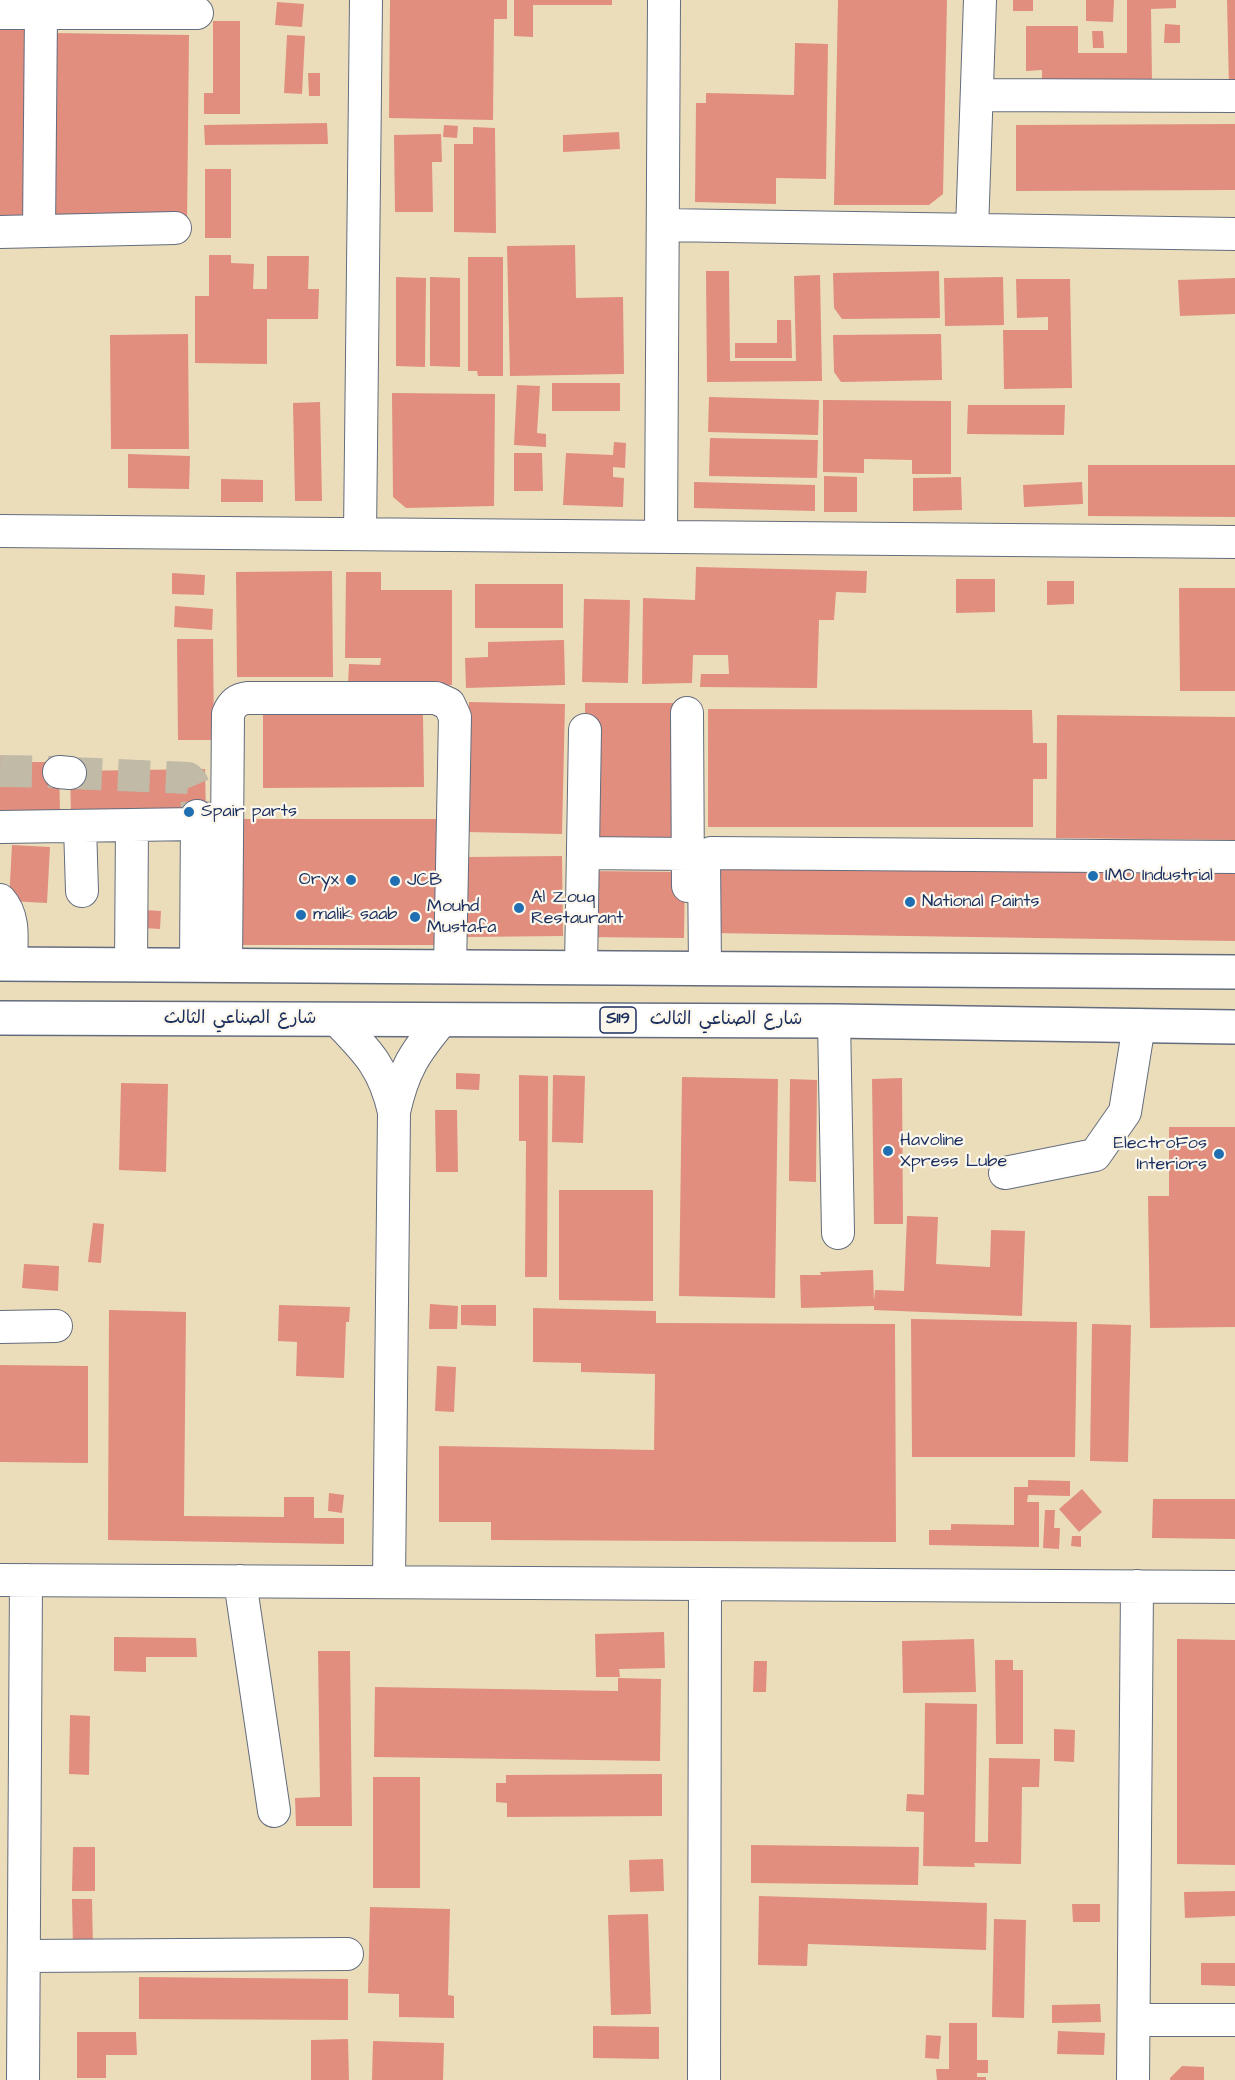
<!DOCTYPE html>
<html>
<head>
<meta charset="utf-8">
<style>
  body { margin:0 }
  canvas { display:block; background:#ebddb9 }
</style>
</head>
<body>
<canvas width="1235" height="2080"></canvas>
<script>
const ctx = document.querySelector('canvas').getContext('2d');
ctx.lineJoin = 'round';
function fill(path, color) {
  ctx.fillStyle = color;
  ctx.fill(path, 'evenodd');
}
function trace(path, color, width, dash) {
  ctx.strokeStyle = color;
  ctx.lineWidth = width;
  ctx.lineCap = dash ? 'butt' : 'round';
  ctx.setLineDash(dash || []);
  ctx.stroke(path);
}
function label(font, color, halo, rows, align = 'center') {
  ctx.font = font + ' "Architects Daughter","Playpen Sans Arabic",sans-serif';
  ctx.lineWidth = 4.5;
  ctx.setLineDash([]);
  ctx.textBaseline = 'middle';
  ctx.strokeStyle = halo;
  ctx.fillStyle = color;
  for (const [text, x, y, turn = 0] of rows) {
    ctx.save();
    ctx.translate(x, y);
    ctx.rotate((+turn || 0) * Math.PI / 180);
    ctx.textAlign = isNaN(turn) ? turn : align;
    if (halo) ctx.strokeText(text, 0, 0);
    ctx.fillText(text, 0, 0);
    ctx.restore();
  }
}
fill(new Path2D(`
  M 390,0 L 507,0 L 507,19 L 494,19 L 493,120 L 389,118 Z
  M 514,0 L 612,0 L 612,5 L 533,5 L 533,37 L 514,36 Z
  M 838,0 L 947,0 L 943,194 L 929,205 L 834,205 Z
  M 1013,0 L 1033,0 L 1033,11 L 1013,11 Z
  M 1086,0 L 1114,0 L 1113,22 L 1086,21 Z
  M 1127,0 L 1176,0 L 1176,8 L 1151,9 L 1152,82 L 1042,84 L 1042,70 L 1026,71 L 1026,26 L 1078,26 L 1078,53 L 1127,53 Z
  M 1227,0 L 1235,0 L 1235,87 L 1229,87 Z
  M 277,2 L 304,4 L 302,27 L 275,25 Z
  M 213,21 L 240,21 L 240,114 L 204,114 L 204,93 L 213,93 Z
  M 1165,24 L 1180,25 L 1180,43 L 1164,43 Z
  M 0,26 L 29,27 L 28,215 L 0,215 Z
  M 1092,31 L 1103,31 L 1104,48 L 1093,48 Z
  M 54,33 L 189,35 L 187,226 L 52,224 Z
  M 287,35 L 305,36 L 302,94 L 284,93 Z
  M 795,43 L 828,44 L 826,179 L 776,178 L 776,204 L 695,202 L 696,103 L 706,103 L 706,93 L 794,95 Z
  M 308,73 L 320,73 L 320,96 L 309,96 Z
  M 327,123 L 328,144 L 205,145 L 204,125 Z
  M 1235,124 L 1235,190 L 1016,191 L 1016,125 Z
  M 444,125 L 458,126 L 457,138 L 443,137 Z
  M 473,127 L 495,128 L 496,233 L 454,232 L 454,144 L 473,144 Z
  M 619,132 L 620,149 L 563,152 L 563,135 Z
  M 441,134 L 442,162 L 432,162 L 433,212 L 395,212 L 394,135 Z
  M 205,169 L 231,169 L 231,238 L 205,238 Z
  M 575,245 L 576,298 L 623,297 L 624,374 L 510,376 L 507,246 Z
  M 209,255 L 231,255 L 231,263 L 254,264 L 253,289 L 267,289 L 267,256 L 309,256 L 308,289 L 319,289 L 318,319 L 267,319 L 267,364 L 195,363 L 195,296 L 209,296 Z
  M 468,257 L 503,257 L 503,376 L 478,376 L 477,371 L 468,371 Z
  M 706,271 L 729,271 L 730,361 L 796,361 L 794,276 L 820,275 L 822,381 L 707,382 Z
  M 939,271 L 940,318 L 842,319 L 834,308 L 833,273 Z
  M 396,277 L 426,278 L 425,367 L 396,366 Z
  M 430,277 L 460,278 L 460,367 L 430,366 Z
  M 1003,277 L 1004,325 L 945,326 L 944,278 Z
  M 1235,278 L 1235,314 L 1180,316 L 1178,280 Z
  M 1016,279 L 1070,279 L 1072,388 L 1004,389 L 1003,330 L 1048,330 L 1048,317 L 1017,318 Z
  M 777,320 L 791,320 L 792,358 L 735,358 L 735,343 L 777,343 Z
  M 188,334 L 189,449 L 111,449 L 110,335 Z
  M 941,334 L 942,380 L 841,382 L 834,372 L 833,335 Z
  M 552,383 L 620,383 L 620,411 L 552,411 Z
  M 517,385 L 540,386 L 537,433 L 546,434 L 546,447 L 514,445 Z
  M 392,393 L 495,394 L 494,506 L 406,508 L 393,497 Z
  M 709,397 L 819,400 L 818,435 L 708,432 Z
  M 823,400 L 951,401 L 951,474 L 912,474 L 912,460 L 864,459 L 864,473 L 823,472 Z
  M 320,402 L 322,501 L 295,501 L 293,403 Z
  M 968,405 L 1065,405 L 1064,435 L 967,434 Z
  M 710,438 L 818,440 L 817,478 L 709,476 Z
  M 614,442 L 626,443 L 625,468 L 613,467 L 613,477 L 624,478 L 623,507 L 563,505 L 566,453 L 613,455 Z
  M 514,453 L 542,453 L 543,491 L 514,491 Z
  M 128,454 L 190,456 L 189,489 L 128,488 Z
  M 1088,465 L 1235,465 L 1235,517 L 1088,516 Z
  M 824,476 L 857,477 L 857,512 L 824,512 Z
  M 961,477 L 962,510 L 913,511 L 913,478 Z
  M 221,479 L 263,480 L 263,502 L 221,502 Z
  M 694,482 L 815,485 L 815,511 L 694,508 Z
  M 1082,482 L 1083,504 L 1024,507 L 1023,485 Z
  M 696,567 L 867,571 L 866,593 L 836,592 L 834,620 L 819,620 L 817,688 L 700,687 L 701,674 L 729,674 L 728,655 L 693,655 L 692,683 L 642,684 L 643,598 L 695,600 Z
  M 332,571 L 333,677 L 237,677 L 236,572 Z
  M 346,572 L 381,572 L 381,590 L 452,590 L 452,685 L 348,684 L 349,664 L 380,665 L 381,658 L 345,658 Z
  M 172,573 L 205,575 L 204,595 L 172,594 Z
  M 956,579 L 995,579 L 995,612 L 956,613 Z
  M 1047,581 L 1074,581 L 1074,604 L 1047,605 Z
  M 475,584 L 563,584 L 563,628 L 475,628 Z
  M 1179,588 L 1235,588 L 1235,691 L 1180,691 Z
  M 584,599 L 630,600 L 628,683 L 582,682 Z
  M 175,606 L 213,609 L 212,630 L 174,627 Z
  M 177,639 L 213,639 L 214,740 L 178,740 Z
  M 564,640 L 565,685 L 466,688 L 465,658 L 488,657 L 488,642 Z
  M 469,702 L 565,704 L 562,834 L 466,832 Z
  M 585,703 L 683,703 L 684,837 L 586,838 Z
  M 708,709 L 1032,710 L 1033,743 L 1047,743 L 1047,779 L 1033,779 L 1033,827 L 708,827 Z
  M 263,714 L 423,714 L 424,787 L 263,788 Z
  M 1057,715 L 1235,717 L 1235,840 L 1056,838 Z
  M 0,756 L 20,756 L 21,762 L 59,762 L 60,813 L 0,813 Z
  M 205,769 L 206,816 L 71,818 L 70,771 Z
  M 230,819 L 446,819 L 446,945 L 230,945 Z
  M 12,845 L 50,847 L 47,903 L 9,901 Z
  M 562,856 L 563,936 L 467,937 L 467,857 Z
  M 710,865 L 1235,868 L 1235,941 L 711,933 Z
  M 584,871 L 685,872 L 684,938 L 583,937 Z
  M 145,910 L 161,911 L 160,929 L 144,928 Z
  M 456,1073 L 480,1074 L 479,1090 L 456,1089 Z
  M 519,1075 L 548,1076 L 547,1277 L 525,1277 L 526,1141 L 519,1141 Z
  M 553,1075 L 585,1076 L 583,1143 L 552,1142 Z
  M 682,1077 L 778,1079 L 775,1298 L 679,1296 Z
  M 902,1078 L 903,1224 L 874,1224 L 872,1079 Z
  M 790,1079 L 817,1080 L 816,1182 L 789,1181 Z
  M 121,1083 L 168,1084 L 166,1172 L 119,1170 Z
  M 435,1110 L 457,1110 L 458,1172 L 436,1172 Z
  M 1169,1127 L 1235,1127 L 1235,1327 L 1150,1328 L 1148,1196 L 1169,1196 Z
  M 559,1190 L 653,1190 L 653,1301 L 559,1300 Z
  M 907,1216 L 938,1217 L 936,1264 L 990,1267 L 991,1230 L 1025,1231 L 1022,1316 L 874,1310 L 874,1306 L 801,1308 L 800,1275 L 821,1275 L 820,1272 L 873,1270 L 874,1301 L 875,1290 L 904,1291 Z
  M 93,1223 L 104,1224 L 101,1263 L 88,1262 Z
  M 24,1264 L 59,1266 L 58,1291 L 22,1288 Z
  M 430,1304 L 458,1306 L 457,1329 L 429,1329 Z
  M 279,1305 L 350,1307 L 349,1322 L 346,1322 L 344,1378 L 296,1376 L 297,1342 L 278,1341 Z
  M 461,1305 L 496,1305 L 496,1326 L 461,1325 Z
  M 533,1308 L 656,1311 L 656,1323 L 895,1324 L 896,1542 L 491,1540 L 491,1522 L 439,1522 L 439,1446 L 654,1450 L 655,1374 L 581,1372 L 581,1363 L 533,1362 Z
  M 109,1310 L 186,1312 L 184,1516 L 284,1517 L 284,1497 L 314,1497 L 314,1518 L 344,1518 L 344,1544 L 108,1540 Z
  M 911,1319 L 1077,1322 L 1075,1457 L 912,1457 Z
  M 1092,1324 L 1131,1325 L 1128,1462 L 1090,1461 Z
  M 0,1365 L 88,1366 L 88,1463 L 0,1462 Z
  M 437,1366 L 456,1367 L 454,1412 L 435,1411 Z
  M 1028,1480 L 1070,1481 L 1070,1496 L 1028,1495 L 1027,1502 L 1039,1502 L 1039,1547 L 929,1545 L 929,1530 L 951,1530 L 951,1524 L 1014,1525 L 1014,1487 L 1028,1487 Z
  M 1082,1489 L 1102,1512 L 1079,1532 L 1059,1509 Z
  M 329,1493 L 344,1495 L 342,1513 L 328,1511 Z
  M 1153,1499 L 1235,1499 L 1235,1539 L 1152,1538 Z
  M 1045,1510 L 1055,1510 L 1054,1528 L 1060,1528 L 1059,1549 L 1043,1548 Z
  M 1072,1536 L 1081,1536 L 1081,1547 L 1071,1546 Z
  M 664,1632 L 665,1668 L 619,1669 L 620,1677 L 596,1677 L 595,1634 Z
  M 114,1637 L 196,1638 L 197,1657 L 146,1657 L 146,1672 L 114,1671 Z
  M 974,1639 L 976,1692 L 903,1693 L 902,1641 Z
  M 1177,1639 L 1235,1640 L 1235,1865 L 1177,1864 Z
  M 318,1651 L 350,1651 L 352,1826 L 296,1826 L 295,1798 L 320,1797 Z
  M 995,1660 L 1013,1660 L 1013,1670 L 1023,1670 L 1023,1744 L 996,1744 Z
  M 754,1661 L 767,1661 L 766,1692 L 753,1692 Z
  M 618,1678 L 661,1679 L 660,1761 L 374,1757 L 375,1687 L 618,1691 Z
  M 925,1703 L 977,1704 L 975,1842 L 988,1842 L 989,1758 L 1040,1759 L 1039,1787 L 1022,1787 L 1021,1864 L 974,1863 L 975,1867 L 923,1866 L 924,1812 L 906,1811 L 907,1794 L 924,1795 Z
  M 70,1715 L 90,1716 L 89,1775 L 69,1774 Z
  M 1054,1729 L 1075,1730 L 1074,1762 L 1054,1761 Z
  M 662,1774 L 662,1816 L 507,1817 L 507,1803 L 496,1802 L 496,1783 L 506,1783 L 506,1775 Z
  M 373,1777 L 420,1777 L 420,1888 L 373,1888 Z
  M 751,1845 L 919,1847 L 918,1885 L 751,1883 Z
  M 73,1847 L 95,1847 L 95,1891 L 72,1891 Z
  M 663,1859 L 664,1891 L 630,1892 L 629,1860 Z
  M 1235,1891 L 1235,1916 L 1185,1918 L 1184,1892 Z
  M 759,1896 L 987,1903 L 986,1950 L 808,1944 L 807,1966 L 758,1965 Z
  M 72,1899 L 92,1899 L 93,1949 L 73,1949 Z
  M 1072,1904 L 1100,1904 L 1100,1922 L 1073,1922 Z
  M 370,1907 L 450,1909 L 448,1995 L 454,1996 L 454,2018 L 399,2017 L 399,1994 L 368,1993 Z
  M 648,1914 L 651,2014 L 611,2015 L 608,1915 Z
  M 994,1919 L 1026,1920 L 1024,2018 L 992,2017 Z
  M 1201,1963 L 1235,1963 L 1235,1986 L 1201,1985 Z
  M 139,1977 L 348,1979 L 348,2020 L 139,2019 Z
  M 1100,2004 L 1101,2022 L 1052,2023 L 1052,2005 Z
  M 949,2023 L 977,2023 L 977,2060 L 988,2060 L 988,2073 L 977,2073 L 977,2077 L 986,2077 L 986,2080 L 937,2080 L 936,2069 L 949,2069 Z
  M 593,2026 L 659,2027 L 659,2059 L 593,2058 Z
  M 1058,2031 L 1105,2033 L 1104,2055 L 1057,2054 Z
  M 77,2032 L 136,2032 L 137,2055 L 106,2055 L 106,2078 L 77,2078 Z
  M 926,2035 L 941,2036 L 939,2059 L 925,2058 Z
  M 348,2039 L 349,2080 L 311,2080 L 311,2040 Z
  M 373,2041 L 444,2043 L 443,2080 L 372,2080 Z
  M 1182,2066 L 1204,2067 L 1204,2080 L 1170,2080 L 1170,2078 Z`), '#e18e7e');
trace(new Path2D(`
  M 0,771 L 59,772
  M 70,773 L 188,778 C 199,786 196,804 197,816`), '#c1baa7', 32, [32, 16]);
const minor = new Path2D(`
  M 0,13 L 197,13
  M 977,95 L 1235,96
  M 663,225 L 1235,234
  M 972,230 L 980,0
  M 39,231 L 41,13
  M 0,232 L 175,228
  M 0,531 L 1235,542
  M 360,534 L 366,0
  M 661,537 L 664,0
  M 687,713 L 688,886
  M 59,772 L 70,773
  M 80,826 L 82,891
  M 0,827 L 197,824
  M 583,853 L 687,854
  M 0,900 C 16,918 11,941 11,964
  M 131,965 L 132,825
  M 196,965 L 197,816
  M 226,965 L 228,714 C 232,704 237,699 248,698 L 436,698 L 449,704 L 455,717 L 450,967
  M 581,967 L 585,730
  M 705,968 L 704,859 L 711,853 L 1235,857
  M 336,1019 C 367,1051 384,1067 394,1112
  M 834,1021 L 838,1233
  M 1005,1173 L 1095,1155 L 1125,1112 L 1139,1025
  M 0,1327 L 56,1326
  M 0,1580 L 1235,1587
  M 240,1581 L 274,1811
  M 389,1582 L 394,1112 C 403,1070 415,1052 442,1020
  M 24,1956 L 347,1954
  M 1134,2020 L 1235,2020
  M 23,2080 L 26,1580
  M 704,2080 L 705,1584
  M 1133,2080 L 1137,1586`);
const major = new Path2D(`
  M 0,964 L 1235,972
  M 0,1018 L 834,1021 L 1235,1027`);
trace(minor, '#646c7e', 34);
trace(major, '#646c7e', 36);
trace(minor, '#fff', 32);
trace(major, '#fff', 33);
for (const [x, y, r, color] of [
  [189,812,6,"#1f6fb2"],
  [1093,876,6,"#1f6fb2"],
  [351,880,6,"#1f6fb2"],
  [395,881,6,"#1f6fb2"],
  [910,902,6,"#1f6fb2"],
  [519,908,6,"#1f6fb2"],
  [301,915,6,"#1f6fb2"],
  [415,917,6,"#1f6fb2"],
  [888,1151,6,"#1f6fb2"],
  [1219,1154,6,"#1f6fb2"]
]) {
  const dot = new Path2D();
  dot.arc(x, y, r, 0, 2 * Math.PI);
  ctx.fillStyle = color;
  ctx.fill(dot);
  trace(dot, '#fbf7ec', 2);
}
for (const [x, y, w] of [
  [618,1020,36]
]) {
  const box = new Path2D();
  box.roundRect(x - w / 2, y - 13, w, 26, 4.5);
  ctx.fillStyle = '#fbf7ec';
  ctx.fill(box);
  trace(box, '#1b2f5e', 1.5);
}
label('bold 16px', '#1b2f5e', null, [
  ["S119",618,1020]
]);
label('18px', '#1b2f5e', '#fbf7ec', [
  ["Spair parts",201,812],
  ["IMO Industrial",1105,876],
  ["Oryx",339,880,"right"],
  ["JCB",407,881],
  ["Al Zouq",531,898],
  ["Restaurant",531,919],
  ["National Paints",922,902],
  ["Mouhd",427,907],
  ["Mustafa",427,928],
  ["malik saab",313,915],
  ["Havoline",900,1141],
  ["Xpress Lube",900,1162],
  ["ElectroFos",1207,1144,"right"],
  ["Interiors",1207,1165,"right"]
], 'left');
label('18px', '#1b2f5e', '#fbf7ec', [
  ["شارع الصناعي الثالث",240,1019],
  ["شارع الصناعي الثالث",726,1020]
]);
</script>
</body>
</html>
